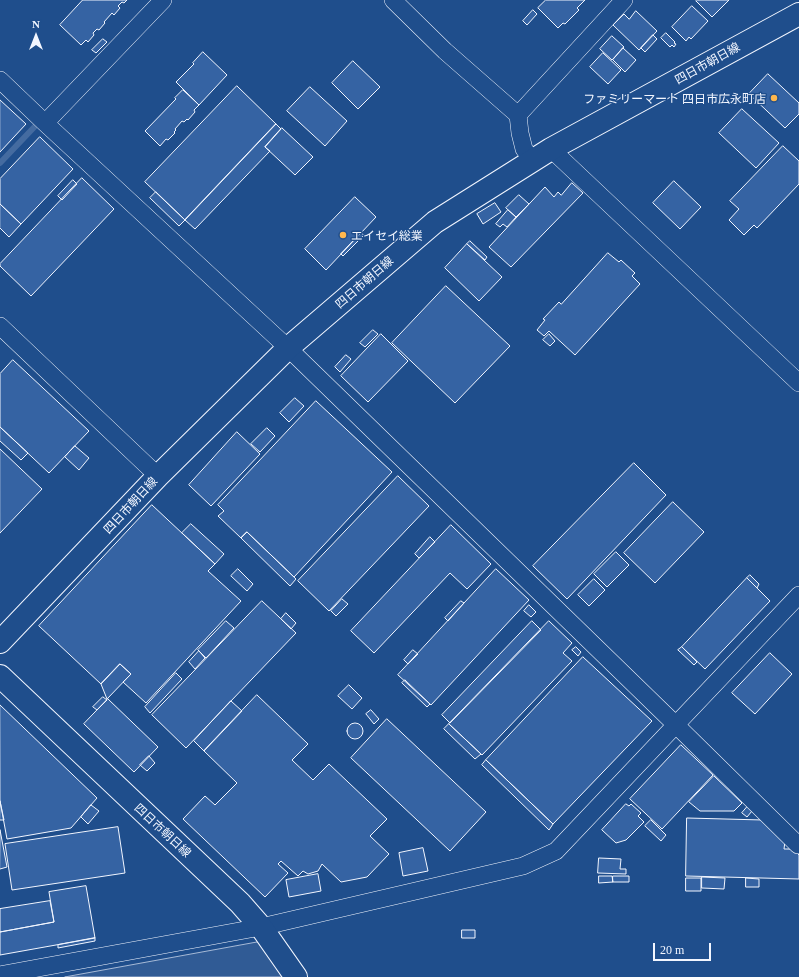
<!DOCTYPE html>
<html>
<head>
<meta charset="utf-8">
<style>
  body { margin:0 }
  #map { position:relative; width:799px; height:977px; overflow:hidden; background:#1f4e8c; font-family:Georgia,serif }
  canvas { display:block }
  .north { position:absolute; left:16px; top:16px; width:40px; height:40px; -webkit-text-stroke:3px #1f4e8c; paint-order:stroke; rotate:0deg; font-size:11px; font-weight:700; line-height:16px; text-align:center; color:#f2f6ff }
  .north::after { content:''; display:block; margin:auto; width:14px; height:18px; background:#f2f6ff; clip-path:polygon(50% 0,100% 100%,50% 72%,0 100%) }
  .scale { position:absolute; left:653px; top:943px; width:58px; height:18px; box-sizing:border-box; border:2px solid #f2f6ff; border-top:0; padding-left:5px; font-size:12px; line-height:14px; white-space:nowrap; color:#f2f6ff; -webkit-text-stroke:3px #1f4e8c; paint-order:stroke }
</style>
</head>
<body>
<div id="map">
<canvas width="799" height="977"></canvas>
<div class="north">N</div>
<div class="scale">20 m</div>
</div>
<script>
const ctx = document.querySelector('canvas').getContext('2d');
ctx.lineJoin = 'round';
function fill(path, color) {
  ctx.fillStyle = color;
  ctx.fill(path, 'evenodd');
}
function trace(path, color, width, dash) {
  ctx.strokeStyle = color;
  ctx.lineWidth = width;
  ctx.lineCap = dash ? 'butt' : 'round';
  ctx.setLineDash(dash || []);
  ctx.stroke(path);
}
function label(font, color, halo, rows, align = 'center') {
  ctx.font = font + ' Georgia,"Noto Sans JP",serif';
  ctx.lineWidth = 3;
  ctx.setLineDash([]);
  ctx.textBaseline = 'middle';
  ctx.strokeStyle = halo;
  ctx.fillStyle = color;
  for (const [text, x, y, turn = 0] of rows) {
    ctx.save();
    ctx.translate(x, y);
    ctx.rotate((+turn || 0) * Math.PI / 180);
    ctx.textAlign = isNaN(turn) ? turn : align;
    if (halo) ctx.strokeText(text, 0, 0);
    ctx.fillText(text, 0, 0);
    ctx.restore();
  }
}
const built = new Path2D(`
  M 259,942 L 282,977 L 65,977 Z`);
fill(built, '#305b95');
trace(built, '#a8bbd7', 1);
trace(new Path2D(`
  M 0,163 L 40,121`), '#446ba0', 6);
const building = new Path2D(`
  M 83,0 L 127,0 L 124,3 L 122,2 L 118,6 L 120,8 L 114,15 L 112,13 L 104,22 L 105,23 L 99,30 L 97,29 L 93,33 L 94,35 L 88,42 L 86,40 L 81,45 L 60,25 Z
  M 546,0 L 585,0 L 577,8 L 579,10 L 565,24 L 563,23 L 558,28 L 538,8 Z
  M 697,0 L 729,0 L 712,17 L 696,1 Z
  M 692,6 L 708,21 L 691,39 L 689,37 L 686,41 L 672,27 Z
  M 533,10 L 537,14 L 527,25 L 523,21 Z
  M 636,11 L 657,31 L 639,50 L 613,25 L 624,14 L 629,19 Z
  M 666,33 L 675,42 L 674,43 L 676,44 L 674,47 L 672,45 L 670,47 L 661,38 Z
  M 653,35 L 657,39 L 645,52 L 641,48 Z
  M 612,36 L 624,47 L 612,60 L 600,49 Z
  M 103,39 L 107,42 L 96,53 L 92,50 Z
  M 623,48 L 636,60 L 625,72 L 613,60 Z
  M 203,52 L 227,75 L 199,105 L 176,82 L 194,64 L 193,63 Z
  M 603,53 L 621,70 L 608,84 L 590,67 Z
  M 353,61 L 380,87 L 358,109 L 332,83 Z
  M 768,74 L 799,103 L 799,114 L 785,128 L 749,94 Z
  M 237,86 L 276,124 L 185,220 L 145,182 Z
  M 310,87 L 347,121 L 325,146 L 287,111 Z
  M 183,90 L 199,105 L 194,110 L 195,112 L 188,120 L 187,119 L 184,122 L 182,121 L 175,129 L 176,130 L 174,132 L 175,133 L 168,140 L 166,139 L 160,146 L 145,131 L 176,99 L 175,98 Z
  M 0,100 L 26,124 L 0,152 Z
  M 742,109 L 779,143 L 756,168 L 719,133 Z
  M 276,124 L 281,129 L 265,147 L 270,151 L 195,229 L 185,220 Z
  M 282,128 L 313,157 L 295,175 L 265,147 Z
  M 40,137 L 73,169 L 21,224 L 0,204 L 0,179 Z
  M 783,146 L 799,161 L 799,184 L 757,228 L 754,225 L 744,235 L 729,220 L 739,209 L 730,201 Z
  M 82,178 L 114,209 L 31,296 L 0,266 L 0,264 Z
  M 73,180 L 77,184 L 62,200 L 58,196 Z
  M 674,181 L 701,207 L 680,229 L 653,203 Z
  M 572,183 L 583,193 L 511,267 L 489,247 L 545,187 L 554,197 L 558,192 L 561,195 Z
  M 156,192 L 185,220 L 179,226 L 150,198 Z
  M 519,195 L 529,204 L 516,217 L 506,208 Z
  M 355,197 L 376,217 L 326,270 L 305,249 Z
  M 495,203 L 501,212 L 483,224 L 477,214 Z
  M 0,204 L 21,224 L 9,237 L 0,228 Z
  M 508,210 L 516,217 L 507,227 L 503,224 L 500,227 L 496,224 Z
  M 361,233 L 364,235 L 343,256 L 341,254 Z
  M 470,241 L 487,257 L 485,260 L 467,244 Z
  M 467,244 L 502,277 L 479,301 L 445,268 Z
  M 608,253 L 619,262 L 621,260 L 635,273 L 632,276 L 640,284 L 575,355 L 549,331 L 544,336 L 537,330 L 545,320 L 543,319 L 559,302 L 561,304 Z
  M 446,286 L 510,346 L 455,403 L 392,343 Z
  M 373,330 L 378,334 L 365,347 L 360,343 Z
  M 381,334 L 408,361 L 368,402 L 341,376 Z
  M 549,334 L 555,341 L 550,346 L 543,340 Z
  M 346,355 L 351,359 L 340,372 L 335,367 Z
  M 13,360 L 89,431 L 49,473 L 0,427 L 0,374 Z
  M 295,398 L 304,406 L 289,422 L 280,413 Z
  M 316,401 L 392,472 L 294,577 L 247,532 L 241,538 L 218,516 L 224,511 L 218,505 Z
  M 0,427 L 28,453 L 21,460 L 0,441 Z
  M 267,428 L 275,436 L 260,452 L 251,444 Z
  M 237,432 L 260,454 L 211,506 L 189,485 Z
  M 75,446 L 89,458 L 79,470 L 65,457 Z
  M 0,449 L 42,489 L 0,533 Z
  M 634,463 L 666,495 L 567,599 L 533,566 Z
  M 398,476 L 429,506 L 329,611 L 298,581 Z
  M 673,502 L 704,532 L 655,583 L 624,553 Z
  M 152,505 L 215,564 L 208,571 L 241,601 L 146,703 L 123,682 L 131,674 L 120,664 L 101,684 L 39,626 Z
  M 191,524 L 224,554 L 215,564 L 182,533 Z
  M 451,525 L 491,564 L 467,589 L 450,573 L 374,653 L 351,631 Z
  M 247,532 L 296,579 L 290,586 L 241,538 Z
  M 430,537 L 435,542 L 419,558 L 415,554 Z
  M 616,552 L 629,565 L 607,587 L 594,574 Z
  M 238,569 L 253,584 L 247,591 L 231,576 Z
  M 496,569 L 529,600 L 431,705 L 398,675 Z
  M 750,575 L 759,584 L 757,588 L 747,578 Z
  M 747,578 L 770,601 L 705,669 L 682,647 Z
  M 594,579 L 605,590 L 589,606 L 578,595 Z
  M 342,599 L 348,604 L 336,616 L 331,611 Z
  M 262,601 L 296,633 L 186,748 L 152,715 Z
  M 461,601 L 464,603 L 448,621 L 445,618 Z
  M 529,605 L 536,612 L 531,617 L 524,611 Z
  M 286,613 L 296,623 L 291,629 L 281,619 Z
  M 226,621 L 234,628 L 206,658 L 198,650 Z
  M 532,621 L 541,630 L 450,723 L 442,715 Z
  M 549,621 L 572,643 L 563,653 L 572,661 L 482,755 L 449,724 Z
  M 576,647 L 581,652 L 578,656 L 572,650 Z
  M 682,647 L 697,662 L 694,665 L 678,650 Z
  M 413,650 L 418,654 L 408,664 L 404,660 Z
  M 199,651 L 205,658 L 195,669 L 189,662 Z
  M 770,653 L 792,674 L 755,714 L 732,693 Z
  M 583,657 L 652,721 L 553,824 L 486,760 Z
  M 120,664 L 131,674 L 107,699 L 101,684 Z
  M 176,673 L 182,679 L 150,713 L 145,707 Z
  M 405,680 L 430,704 L 427,707 L 402,683 Z
  M 349,685 L 362,698 L 352,709 L 338,696 Z
  M 257,695 L 308,744 L 292,760 L 313,780 L 329,764 L 387,819 L 370,836 L 389,854 L 367,877 L 341,882 L 322,864 L 318,871 L 308,874 L 303,871 L 298,876 L 281,861 L 278,864 L 288,873 L 265,897 L 183,819 L 205,796 L 215,805 L 237,783 L 204,751 Z
  M 103,697 L 107,700 L 97,710 L 93,707 Z
  M 108,699 L 158,747 L 134,772 L 84,724 Z
  M 231,701 L 242,711 L 204,751 L 194,741 Z
  M 0,705 L 97,798 L 71,828 L 7,839 L 0,801 Z
  M 371,710 L 379,719 L 374,724 L 366,714 Z
  M 387,719 L 486,812 L 450,851 L 351,758 Z
  M347 731a8 8 0 1 1 16 0a8 8 0 1 1-16 0Z
  M 449,724 L 481,754 L 475,759 L 444,729 Z
  M 681,745 L 713,775 L 662,829 L 630,799 Z
  M 149,756 L 155,763 L 147,771 L 140,765 Z
  M 486,760 L 553,824 L 549,830 L 482,765 Z
  M 714,776 L 742,803 L 734,811 L 700,811 L 689,802 Z
  M 0,801 L 4,820 L 0,820 Z
  M 626,804 L 629,806 L 631,804 L 641,813 L 638,816 L 644,822 L 626,840 L 616,843 L 602,830 Z
  M 91,805 L 99,811 L 88,824 L 81,817 Z
  M 748,806 L 752,811 L 747,817 L 742,813 Z
  M 687,818 L 763,820 L 785,841 L 784,849 L 793,849 L 799,855 L 799,879 L 686,876 Z
  M 651,820 L 666,835 L 661,841 L 645,826 Z
  M 118,827 L 125,873 L 12,890 L 5,844 Z
  M 0,830 L 7,867 L 0,869 Z
  M 423,848 L 428,871 L 403,876 L 399,853 Z
  M 599,858 L 621,859 L 620,869 L 626,869 L 626,874 L 598,873 Z
  M 318,874 L 321,891 L 289,897 L 286,880 Z
  M 599,876 L 612,876 L 613,882 L 599,883 Z
  M 613,876 L 629,876 L 629,882 L 613,882 Z
  M 702,877 L 725,878 L 724,889 L 702,888 Z
  M 686,878 L 701,878 L 701,891 L 686,891 Z
  M 746,878 L 759,879 L 759,887 L 746,887 Z
  M 86,886 L 95,938 L 0,955 L 0,932 L 54,922 L 49,892 Z
  M 50,901 L 54,922 L 0,932 L 0,909 Z
  M 462,930 L 475,930 L 475,938 L 462,938 Z
  M 95,938 L 95,941 L 58,948 L 58,945 Z`);
fill(building, '#3563a3');
trace(building, '#f2f6ff', 1);
const minor = new Path2D(`
  M 393,0 L 445,51 L 518,115 L 520,133 L 524,149 L 532,160
  M 0,80 L 44,122 L 288,348 L 676,725 L 798,845
  M 518,115 L 624,0
  M 45,123 L 163,0
  M 551,149 L 799,383
  M 0,326 L 158,476
  M 0,975 L 261,927 L 523,866 L 556,851 L 799,595`);
const primary = new Path2D(`
  M 0,642 L 158,476 L 288,348 L 435,222 L 551,149 L 799,14
  M 0,676 L 240,903 L 261,927 L 296,977`);
trace(minor, '#f2f6ff', 18);
trace(primary, '#f2f6ff', 24);
trace(minor, '#1f4e8c', 17);
trace(primary, '#1f4e8c', 22);
for (const [x, y, r, color] of [
  [774,98,4,"#ffb74d"],
  [343,235,4,"#ffb74d"]
]) {
  const dot = new Path2D();
  dot.arc(x, y, r, 0, 2 * Math.PI);
  ctx.fillStyle = color;
  ctx.fill(dot);
  trace(dot, '#1f4e8c', 1.5);
}
label('12px', '#f2f6ff', '#1f4e8c', [
  ["四日市朝日線",707,63,-29],
  ["四日市朝日線",364,282,-41],
  ["四日市朝日線",130,505,-47],
  ["四日市朝日線",163,830,43]
]);
label('12px', '#f2f6ff', '#1f4e8c', [
  ["ファミリーマート 四日市広永町店",766,98],
  ["エイセイ総業",351,235,"left"]
], 'right');
</script>
</body>
</html>
